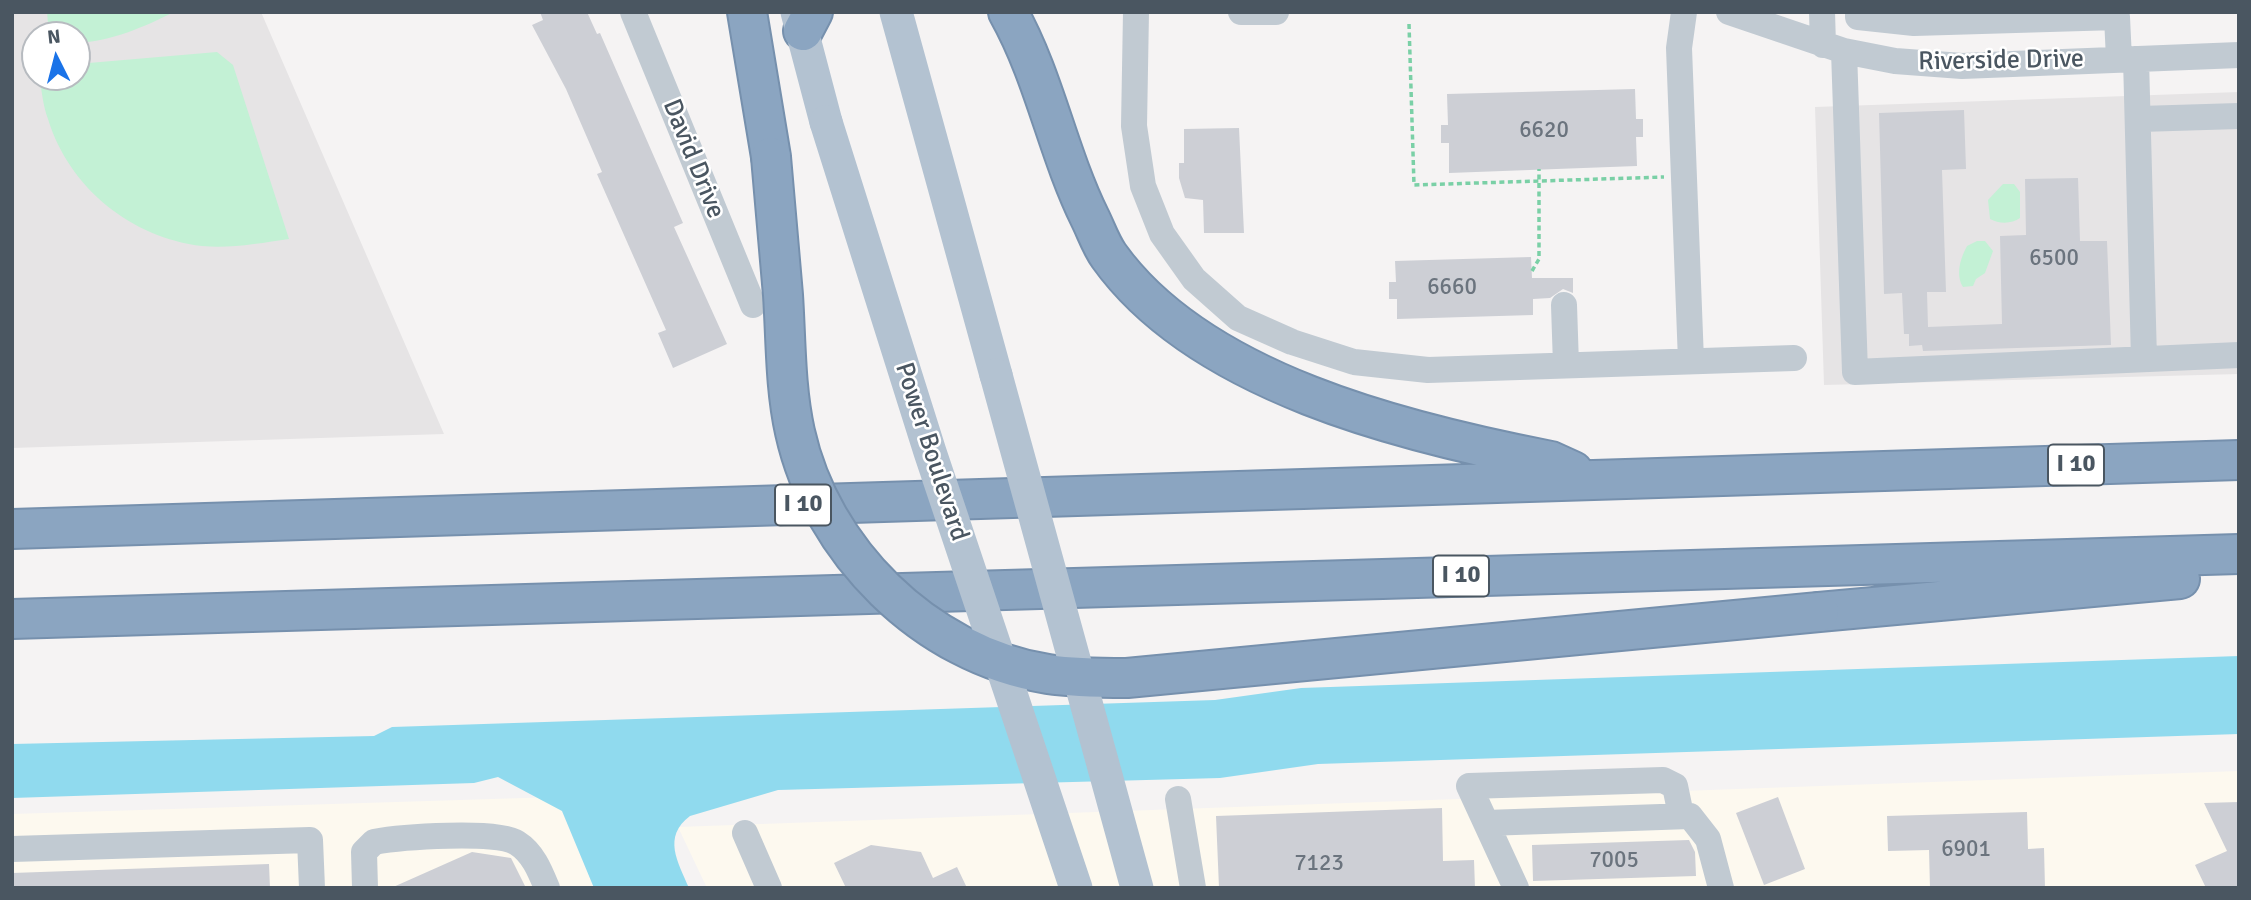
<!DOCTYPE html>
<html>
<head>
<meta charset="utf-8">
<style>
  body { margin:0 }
  #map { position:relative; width:2251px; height:900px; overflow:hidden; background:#f5f3f3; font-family:Signika,sans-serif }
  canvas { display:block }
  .frame { position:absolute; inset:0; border:14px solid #4a5661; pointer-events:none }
  .north { position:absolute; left:21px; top:21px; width:70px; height:70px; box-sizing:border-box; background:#fff; border:2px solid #b7bbc0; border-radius:50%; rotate:354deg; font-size:19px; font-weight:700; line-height:28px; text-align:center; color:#4a5661 }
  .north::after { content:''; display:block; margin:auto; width:24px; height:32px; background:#1a73e8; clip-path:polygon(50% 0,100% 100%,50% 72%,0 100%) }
</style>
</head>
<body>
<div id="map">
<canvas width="2251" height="900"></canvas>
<div class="frame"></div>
<div class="north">N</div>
</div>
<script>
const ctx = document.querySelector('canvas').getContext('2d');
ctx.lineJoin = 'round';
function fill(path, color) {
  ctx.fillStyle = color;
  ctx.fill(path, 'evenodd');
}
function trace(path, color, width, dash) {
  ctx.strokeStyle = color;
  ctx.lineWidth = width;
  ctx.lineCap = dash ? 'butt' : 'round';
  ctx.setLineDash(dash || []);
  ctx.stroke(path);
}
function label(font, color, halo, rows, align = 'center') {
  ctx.font = font + ' Signika,sans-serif';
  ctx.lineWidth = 5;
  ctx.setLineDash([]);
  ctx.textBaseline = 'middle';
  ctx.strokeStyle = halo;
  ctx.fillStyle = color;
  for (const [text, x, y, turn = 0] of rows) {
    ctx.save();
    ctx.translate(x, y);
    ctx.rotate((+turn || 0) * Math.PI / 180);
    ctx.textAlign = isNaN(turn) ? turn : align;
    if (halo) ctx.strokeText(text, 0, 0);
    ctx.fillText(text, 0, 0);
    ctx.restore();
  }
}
fill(new Path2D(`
  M 2239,771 L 2239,888 L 707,888 L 678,827 Z
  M 556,797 L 594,888 L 12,888 L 12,814 Z`), '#fdf9ef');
fill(new Path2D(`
  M 12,12 L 261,12 L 444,434 L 12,448 ZM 35,35 L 77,35 L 77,77 L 35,77 Z
  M 2239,92 L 2239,374 L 1824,385 L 1815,107 Z`), '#e6e4e5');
fill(new Path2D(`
  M 47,12 L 174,12 C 144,27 112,41 77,43 L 77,35 L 49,35 Z
  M 217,52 L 233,65 L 289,239 C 261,243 230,249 202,246 C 132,238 69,188 48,119 C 43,106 42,91 39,77 L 77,77 L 77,64 Z
  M 2003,184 L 2014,184 L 2020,192 L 2020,218 C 2012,224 1999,224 1990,219 L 1988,200 Z
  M 1977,241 L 1985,241 L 1993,251 L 1985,273 L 1976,279 L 1973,286 L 1963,287 C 1955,274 1961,257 1967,246 Z`), '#c3f1d5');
fill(new Path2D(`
  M 2239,656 L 2239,734 L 1318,764 L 1220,778 L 778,790 L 690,816 C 662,837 678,862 689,888 L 594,888 L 562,811 L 498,777 L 474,783 L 12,798 L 12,744 L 374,736 L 392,727 L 1215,700 L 1301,688 Z`), '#90daee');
fill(new Path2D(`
  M 540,12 L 587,12 L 597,34 L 600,33 L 683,223 L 674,227 L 727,344 L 673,368 L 658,333 L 666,330 L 597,174 L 602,172 L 566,89 L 532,25 L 543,20 Z
  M 1635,89 L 1636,119 L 1643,119 L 1643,137 L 1636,137 L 1637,166 L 1449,173 L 1449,143 L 1441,143 L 1441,125 L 1448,125 L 1447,94 Z
  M 1964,110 L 1966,169 L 1942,170 L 1946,292 L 1927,292 L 1928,327 L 2002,324 L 2000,236 L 2026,235 L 2025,179 L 2078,178 L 2080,241 L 2107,241 L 2111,345 L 1923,351 L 1922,345 L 1909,346 L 1909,334 L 1904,334 L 1902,293 L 1884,294 L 1879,113 Z
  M 1239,128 L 1244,233 L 1204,233 L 1203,200 L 1185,198 L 1179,178 L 1179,163 L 1184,163 L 1184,129 Z
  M 1531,257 L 1532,278 L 1573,278 L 1573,293 L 1563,289 L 1550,298 L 1533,299 L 1533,315 L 1397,319 L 1397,299 L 1389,299 L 1389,282 L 1396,282 L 1395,261 Z
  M 1778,797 L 1805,869 L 1764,885 L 1736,813 Z
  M 2239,802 L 2239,888 L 2206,888 L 2195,865 L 2227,851 L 2204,803 Z
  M 1442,808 L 1443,861 L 1474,860 L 1475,888 L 1219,888 L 1216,816 Z
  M 2027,812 L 2028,849 L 2044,848 L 2045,888 L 1930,888 L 1929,850 L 1888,851 L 1887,816 Z
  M 1689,840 L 1695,852 L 1696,876 L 1533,881 L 1532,845 Z
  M 871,845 L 921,852 L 933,878 L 957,867 L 967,888 L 846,888 L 834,863 Z
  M 472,852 L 511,858 L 526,888 L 391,888 Z
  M 269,864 L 270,888 L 12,888 L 12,873 Z`), '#cdcfd5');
const highway = new Path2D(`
  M 747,12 L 771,157
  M 1008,12 C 1045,78 1057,151 1090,218 C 1096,230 1101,245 1109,256 C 1200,383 1406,433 1551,461 L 1573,471
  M 803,31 L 813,12
  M 12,529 L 2239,460
  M 1819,612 L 2180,579
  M 12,619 L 2239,554`);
trace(highway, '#7690ad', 42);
trace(new Path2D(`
  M 1409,24 L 1414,185 L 1664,177
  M 1532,271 L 1539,259 L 1539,169`), '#7ad0a6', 3.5, [5, 3.5]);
trace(new Path2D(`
  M 633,12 L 753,305
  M 1136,12 L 1134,126 L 1143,186 L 1162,234 L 1194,279 L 1238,318 L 1292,342 L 1354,362 L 1428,370 L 1794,358
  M 1241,12 L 1276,12
  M 1684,12 L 1679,48 L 1691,361
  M 1729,12 L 1844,51 L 1895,61 L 1962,66 L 2239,55
  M 1822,12 L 1823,45
  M 1858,12 L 1858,17 L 1914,23 L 2117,17 L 2119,59
  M 1844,51 L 1855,372 L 2239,355
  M 2136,59 L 2144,359
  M 2140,119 L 2239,116
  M 1564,305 L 1566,365
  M 1178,799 L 1193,888
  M 1486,823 L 1690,816 L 1708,839 L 1721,888
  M 745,833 L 769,888
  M 12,849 L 310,840 L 312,888
  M 365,888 L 364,852 L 374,842 C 400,837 498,830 517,843 C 533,853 540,871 547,888
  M 1516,888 L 1469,786 L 1663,780 L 1675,786 L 1681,815`), '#c1cad2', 26);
trace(new Path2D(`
  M 797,12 L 826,122
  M 896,12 L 996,375`), '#b3c2d1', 33);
trace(highway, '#8ba5c1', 38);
const highwayBridge = new Path2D(`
  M 771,157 C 775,203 779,249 783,295 C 786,340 785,387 795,432 C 821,550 925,655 1048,674 C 1074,678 1101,678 1127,678 L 1819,612`);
trace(highwayBridge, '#7690ad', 42, []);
trace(new Path2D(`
  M 826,122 L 930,452 L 1076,888
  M 996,375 L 1137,888`), '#b3c2d1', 33);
trace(highwayBridge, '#8ba5c1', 38);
label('23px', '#6b747e', null, [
  ["6620",1544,131],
  ["6500",2054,259],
  ["6660",1452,288],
  ["6901",1966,850],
  ["7005",1614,861],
  ["7123",1319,864]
]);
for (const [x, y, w] of [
  [2076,465,56],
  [803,505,56],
  [1461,576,56]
]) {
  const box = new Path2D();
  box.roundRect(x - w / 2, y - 20.5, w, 41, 5);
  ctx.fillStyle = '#fff';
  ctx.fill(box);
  trace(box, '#4a5661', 2);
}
label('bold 24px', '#4a5661', null, [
  ["I 10",2076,465],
  ["I 10",803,505],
  ["I 10",1461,576]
]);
label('26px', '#4a5661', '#fff', [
  ["Riverside Drive",2001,61,-1],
  ["David Drive",693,159,68],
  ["Power Boulevard",931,452,72]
]);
</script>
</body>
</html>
